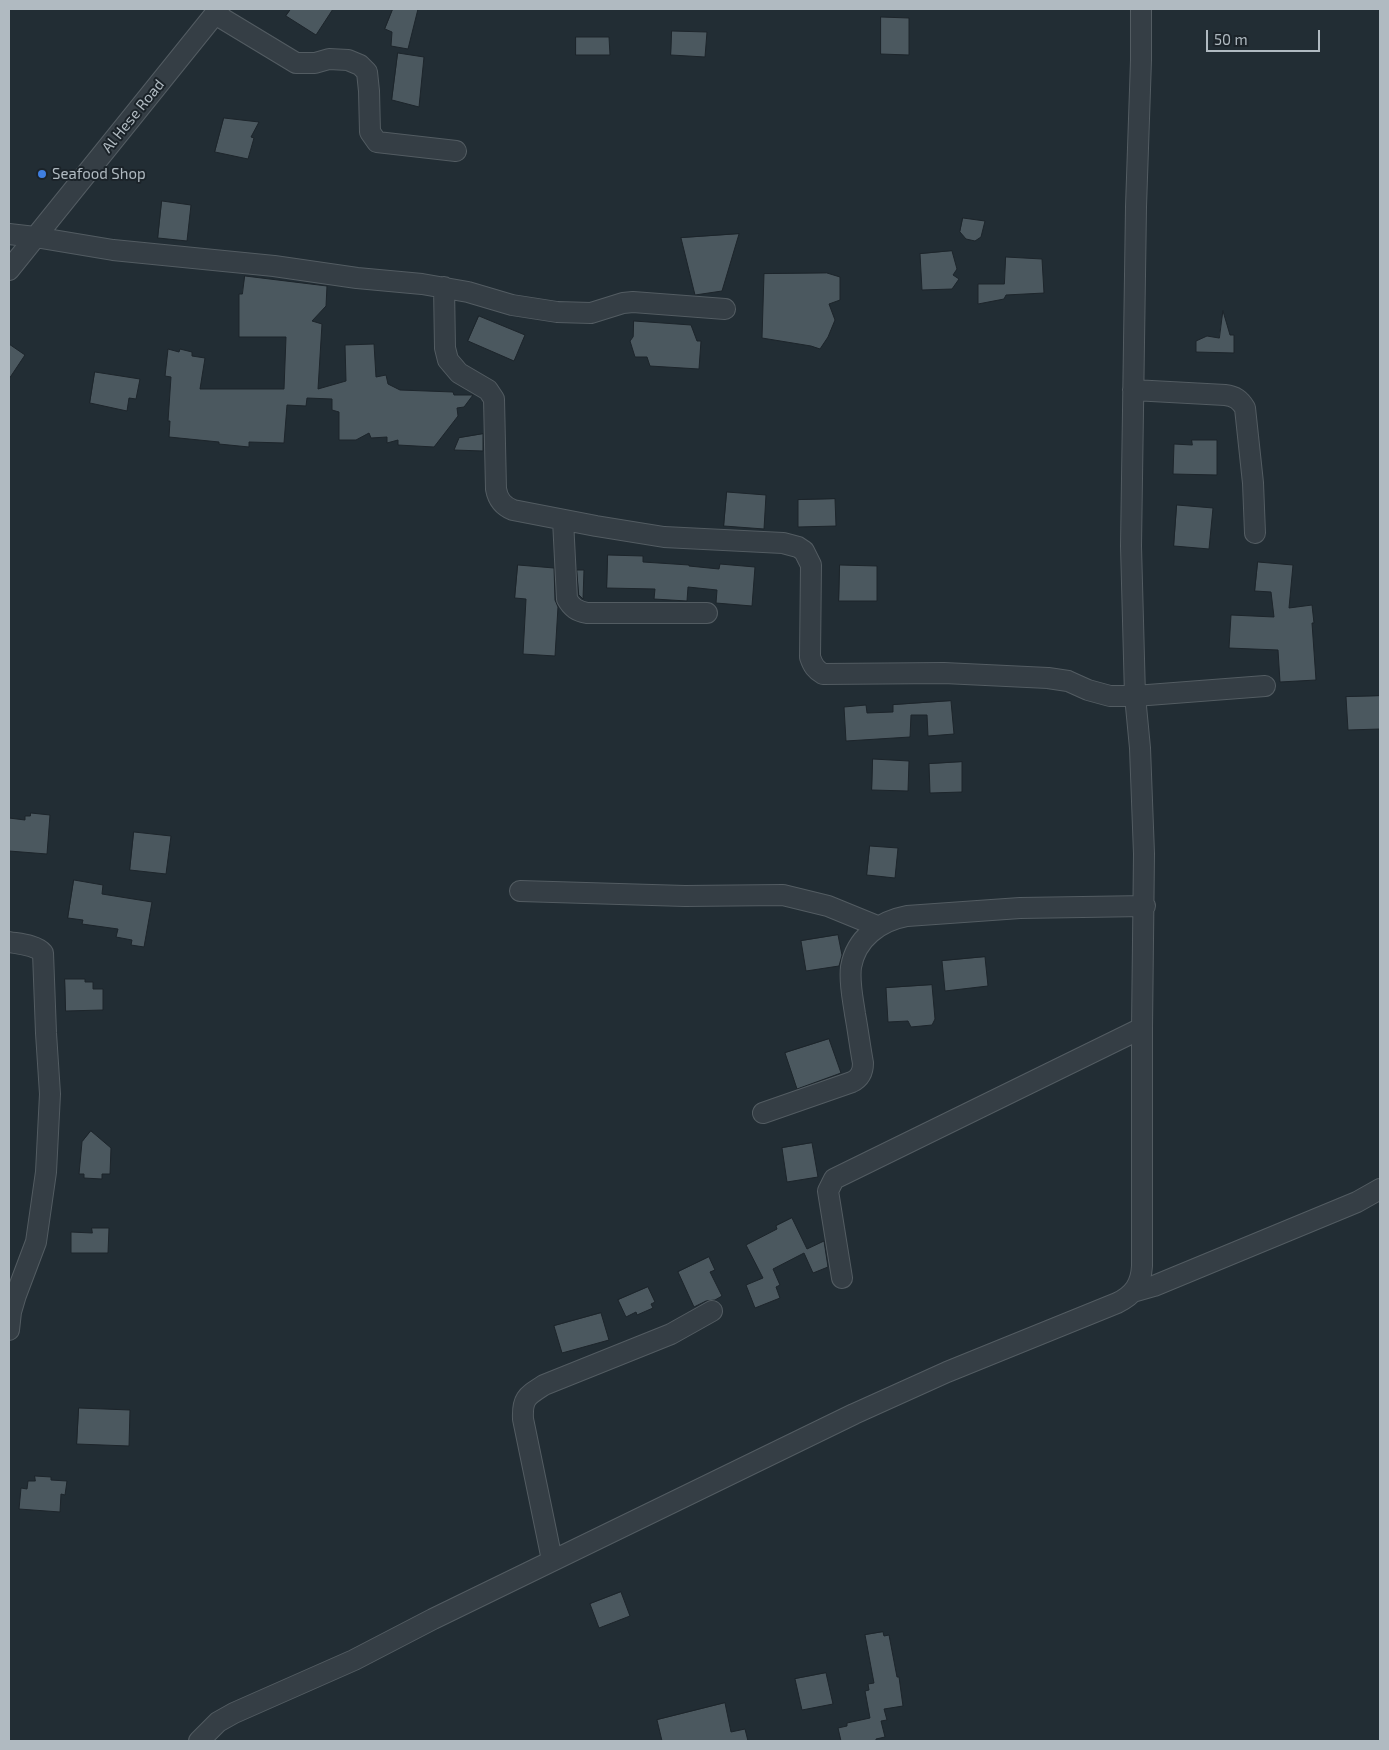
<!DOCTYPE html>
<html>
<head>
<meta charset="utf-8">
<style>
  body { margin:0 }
  #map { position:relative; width:1389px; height:1750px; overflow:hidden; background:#222d34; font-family:"Exo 2",sans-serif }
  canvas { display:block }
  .frame { position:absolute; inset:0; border:10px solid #b0bac1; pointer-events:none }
  .scale { position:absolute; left:1206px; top:30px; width:114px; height:22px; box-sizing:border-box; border:2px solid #b0bac1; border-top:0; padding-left:6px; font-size:15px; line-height:18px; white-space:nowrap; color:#b0bac1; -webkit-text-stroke:4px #1b2329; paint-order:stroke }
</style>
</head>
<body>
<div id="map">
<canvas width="1389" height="1750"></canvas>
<div class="frame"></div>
<div class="scale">50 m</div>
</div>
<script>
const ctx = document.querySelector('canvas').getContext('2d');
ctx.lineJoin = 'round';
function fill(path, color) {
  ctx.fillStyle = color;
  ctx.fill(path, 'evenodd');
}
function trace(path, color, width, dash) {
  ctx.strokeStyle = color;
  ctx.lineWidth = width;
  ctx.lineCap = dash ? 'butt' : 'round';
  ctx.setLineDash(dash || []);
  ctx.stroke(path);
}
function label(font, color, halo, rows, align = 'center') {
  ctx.font = font + ' "Exo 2",sans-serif';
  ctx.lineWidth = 4;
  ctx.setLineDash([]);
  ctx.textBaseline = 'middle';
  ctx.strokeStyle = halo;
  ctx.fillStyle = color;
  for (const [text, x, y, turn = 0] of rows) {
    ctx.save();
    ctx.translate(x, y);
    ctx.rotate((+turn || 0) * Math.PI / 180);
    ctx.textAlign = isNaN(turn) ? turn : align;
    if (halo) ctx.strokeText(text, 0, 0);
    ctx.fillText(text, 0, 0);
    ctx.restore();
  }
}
const building = new Path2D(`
  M 291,9 L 333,9 L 316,35 L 286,16 Z
  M 393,9 L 418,9 L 408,49 L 391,46 L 392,32 L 385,29 Z
  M 881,17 L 909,18 L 909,55 L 881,54 Z
  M 672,31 L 707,32 L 705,57 L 671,55 Z
  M 576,37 L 609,37 L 610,55 L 576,55 Z
  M 398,53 L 424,57 L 419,107 L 392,100 Z
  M 224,118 L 259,122 L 251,137 L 254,138 L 248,159 L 215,152 Z
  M 162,201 L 191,205 L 187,241 L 158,238 Z
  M 963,218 L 985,221 L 981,237 L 975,241 L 966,239 L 960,232 Z
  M 739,234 L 722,291 L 695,295 L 681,238 Z
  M 952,251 L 957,269 L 953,275 L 959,279 L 952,289 L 922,290 L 920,254 Z
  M 1006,257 L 1042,259 L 1044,293 L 1006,295 L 1004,299 L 978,304 L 978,284 L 1004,284 Z
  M 827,273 L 840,277 L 840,300 L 829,304 L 835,320 L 828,337 L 820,349 L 811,346 L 762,338 L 764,274 Z
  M 245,276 L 327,286 L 326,306 L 312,321 L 322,324 L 318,389 L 346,381 L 345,345 L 374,344 L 376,377 L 386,375 L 388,384 L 400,390 L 453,392 L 454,395 L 473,395 L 464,407 L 457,408 L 458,416 L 434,447 L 398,445 L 398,440 L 387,443 L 387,437 L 371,438 L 369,433 L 356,440 L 339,440 L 339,412 L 332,410 L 332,399 L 307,398 L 306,406 L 287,405 L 284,443 L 249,442 L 249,447 L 219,444 L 219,442 L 169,437 L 170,421 L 168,421 L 171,377 L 165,376 L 168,349 L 179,352 L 180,349 L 192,352 L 192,356 L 205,358 L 200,389 L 284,389 L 286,337 L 239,337 L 239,294 L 242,294 Z
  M 1223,311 L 1230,335 L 1234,335 L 1234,353 L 1196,352 L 1196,341 L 1207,336 L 1219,338 Z
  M 479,316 L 525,335 L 514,361 L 468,341 Z
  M 634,321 L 691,325 L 697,341 L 701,341 L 699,369 L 650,366 L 647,357 L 635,357 L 630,341 L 633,337 Z
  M 9,344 L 25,355 L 9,379 Z
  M 95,372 L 140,379 L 136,399 L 129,398 L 127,411 L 90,403 Z
  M 483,434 L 483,451 L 454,450 L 459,438 Z
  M 1192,440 L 1217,440 L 1217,475 L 1173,474 L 1174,444 L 1192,445 Z
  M 727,492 L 766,495 L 764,529 L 724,526 Z
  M 835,499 L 836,526 L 798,527 L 798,500 Z
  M 1177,505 L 1213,508 L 1209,549 L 1174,546 Z
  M 608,555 L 643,556 L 643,562 L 689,565 L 689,566 L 719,569 L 720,564 L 755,567 L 752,606 L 716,603 L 717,590 L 688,587 L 687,601 L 654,599 L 655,589 L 607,588 Z
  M 1258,562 L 1293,565 L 1289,608 L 1312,605 L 1314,623 L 1312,623 L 1316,680 L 1280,682 L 1278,650 L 1229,648 L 1231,615 L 1274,617 L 1271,592 L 1255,591 Z
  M 518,565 L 554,568 L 555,600 L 558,607 L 555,656 L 523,654 L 526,599 L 515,598 Z
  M 840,565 L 877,566 L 877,601 L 839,601 Z
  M 577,570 L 584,570 L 583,599 L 579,595 Z
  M 1380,696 L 1380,729 L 1348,730 L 1346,697 Z
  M 951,701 L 954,734 L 928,736 L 927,715 L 911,715 L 910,737 L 846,741 L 844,707 L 866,705 L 867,713 L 893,712 L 893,705 Z
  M 873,759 L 909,761 L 908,791 L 872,790 Z
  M 962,762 L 962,792 L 930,793 L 929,764 Z
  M 31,813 L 50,815 L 47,854 L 9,851 L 9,818 L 25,820 L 25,816 L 30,816 Z
  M 134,832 L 171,836 L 166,874 L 130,870 Z
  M 870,846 L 898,848 L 895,878 L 867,875 Z
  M 74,880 L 103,885 L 102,894 L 152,902 L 144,947 L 131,945 L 132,940 L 116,937 L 118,929 L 82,924 L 83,920 L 68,918 Z
  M 838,935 L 842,955 L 839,966 L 806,971 L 801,941 Z
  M 985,957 L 988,986 L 945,991 L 942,961 Z
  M 65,979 L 85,979 L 85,982 L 93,982 L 93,989 L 103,989 L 103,1010 L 66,1011 Z
  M 932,985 L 935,1019 L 932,1025 L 911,1027 L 908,1021 L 888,1022 L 886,988 Z
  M 829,1039 L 841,1073 L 797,1089 L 785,1053 Z
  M 91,1131 L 111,1148 L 110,1174 L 102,1174 L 102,1179 L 84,1178 L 84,1174 L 79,1174 L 82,1142 Z
  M 812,1143 L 818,1177 L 787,1182 L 782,1148 Z
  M 792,1218 L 807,1249 L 824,1241 L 828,1267 L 813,1273 L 804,1253 L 773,1269 L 780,1285 L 776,1287 L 780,1298 L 755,1308 L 746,1285 L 763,1278 L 746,1245 L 777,1229 L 776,1226 Z
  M 92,1228 L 109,1228 L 108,1253 L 71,1253 L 71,1232 L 92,1233 Z
  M 709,1257 L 715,1270 L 710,1272 L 722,1296 L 715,1300 L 706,1301 L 694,1307 L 678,1272 Z
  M 648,1287 L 655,1302 L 651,1304 L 653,1308 L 637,1315 L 636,1312 L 626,1317 L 618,1300 Z
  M 601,1313 L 609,1340 L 562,1353 L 554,1326 Z
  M 79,1408 L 130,1410 L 129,1446 L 77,1444 Z
  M 35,1476 L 51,1477 L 51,1480 L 67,1481 L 65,1495 L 61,1494 L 60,1512 L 19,1509 L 21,1488 L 27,1489 L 28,1481 L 35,1481 Z
  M 621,1592 L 630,1616 L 599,1628 L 590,1604 Z
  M 883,1632 L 884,1636 L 889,1635 L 897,1677 L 899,1677 L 903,1706 L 884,1709 L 887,1720 L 881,1721 L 885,1737 L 876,1739 L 876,1741 L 841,1741 L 838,1728 L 847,1726 L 847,1723 L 870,1718 L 865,1691 L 869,1690 L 868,1684 L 874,1683 L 865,1635 Z
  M 826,1673 L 833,1704 L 802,1710 L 795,1679 Z
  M 725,1703 L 731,1732 L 745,1729 L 748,1741 L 662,1741 L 657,1720 Z`);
fill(building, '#4b585f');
trace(building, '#1d252b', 1);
const minor = new Path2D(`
  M 215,14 L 296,63 L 315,63 L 329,59 L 348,60 L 360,65 L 367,72 L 369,91 L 370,132 L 377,142 L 456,151
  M 9,234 L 35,237 L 113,250 L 274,266 L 357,278 L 422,284 L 468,292 L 512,305 L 557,312 L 591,313 L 623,303 L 633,302 L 725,309
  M 9,270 L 219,9
  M 444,287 L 445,348 L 448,360 L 459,373 L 488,390 L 494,399 L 496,489 C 498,500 503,506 513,510 L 596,526 L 664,537 L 783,543 L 798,547 L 804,551 L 811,565 L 810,657 C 813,666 816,670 823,674 L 944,673 L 1048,678 L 1068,681 L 1088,690 L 1110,696 L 1135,696 L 1265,686
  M 1133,390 L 1225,395 C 1235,396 1240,400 1245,408 L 1253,483 L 1255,533
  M 563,520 L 567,599 C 572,608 577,611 587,613 L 707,613
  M 520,891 L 685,896 L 783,895 L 828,906 L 877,926
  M 9,942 C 20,944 36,945 43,953 L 46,1033 L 50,1094 L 46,1172 L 36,1242 L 16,1295 L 11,1312 L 9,1330
  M 763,1113 L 852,1082 C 860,1078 863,1072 863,1063 C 860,1047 858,1030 855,1014 C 853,999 849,983 851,967 C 856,938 880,921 907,916 L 1020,908 L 1145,906
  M 842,1278 L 828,1191 L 834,1179 L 1142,1028
  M 1133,1292 L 1154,1286 L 1357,1202 L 1380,1189
  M 552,1560 L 523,1419 C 522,1398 527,1396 544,1385 L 671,1334 L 712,1311
  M 199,1741 L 218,1722 L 234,1713 L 354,1660 L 433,1619 L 854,1414 L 947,1372 L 1117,1303 C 1134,1295 1141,1284 1142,1266 L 1142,1028 L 1144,854 L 1140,748 L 1135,696 L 1131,546 L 1136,207 L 1141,60 L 1141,9`);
trace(minor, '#535c62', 22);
trace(minor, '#353e45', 20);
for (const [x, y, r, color] of [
  [42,174,5,"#3f7fe0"]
]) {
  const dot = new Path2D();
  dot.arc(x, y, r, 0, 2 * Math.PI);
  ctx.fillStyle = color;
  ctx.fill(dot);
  trace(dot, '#1b2329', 2);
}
label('15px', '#b0bac1', '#1b2329', [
  ["Al Hese Road",133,116,-51]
]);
label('15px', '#b0bac1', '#1b2329', [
  ["Seafood Shop",52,174]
], 'left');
</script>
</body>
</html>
